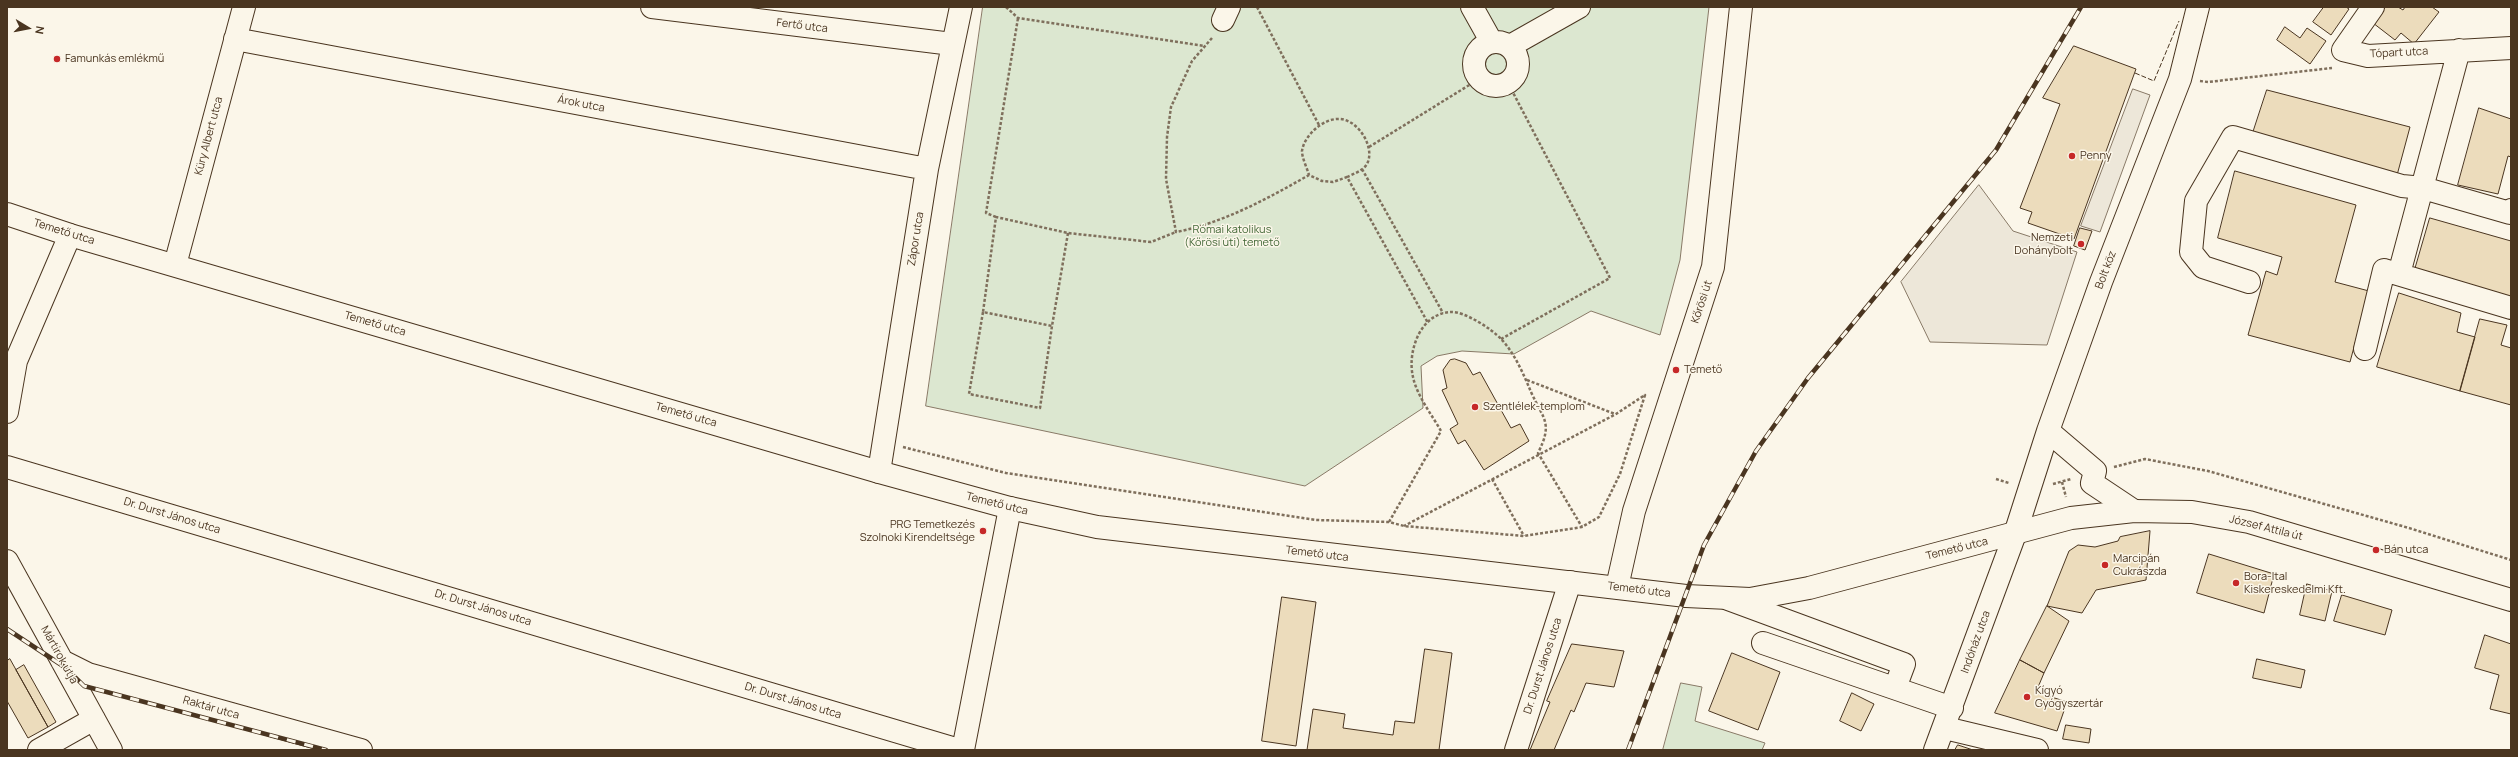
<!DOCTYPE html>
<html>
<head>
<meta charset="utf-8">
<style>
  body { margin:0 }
  #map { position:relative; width:2518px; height:757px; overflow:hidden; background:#fbf6e9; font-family:Manrope,sans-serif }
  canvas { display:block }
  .frame { position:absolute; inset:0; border:8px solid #4a3520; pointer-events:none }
  .north { position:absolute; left:8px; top:8px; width:40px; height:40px; -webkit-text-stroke:3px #fbf6e9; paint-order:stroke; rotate:100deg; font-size:11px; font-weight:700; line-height:16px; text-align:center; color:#4a3520 }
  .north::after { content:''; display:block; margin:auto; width:14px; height:18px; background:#4a3520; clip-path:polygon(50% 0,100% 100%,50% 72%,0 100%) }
</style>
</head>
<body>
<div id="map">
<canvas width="2518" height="757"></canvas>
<div class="frame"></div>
<div class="north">N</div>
</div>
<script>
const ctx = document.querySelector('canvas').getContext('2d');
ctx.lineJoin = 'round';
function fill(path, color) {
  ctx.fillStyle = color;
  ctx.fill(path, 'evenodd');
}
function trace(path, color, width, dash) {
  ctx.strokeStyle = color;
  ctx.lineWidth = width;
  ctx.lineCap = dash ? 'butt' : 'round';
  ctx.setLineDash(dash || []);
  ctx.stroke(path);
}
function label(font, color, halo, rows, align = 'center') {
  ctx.font = font + ' Manrope,sans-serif';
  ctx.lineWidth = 3;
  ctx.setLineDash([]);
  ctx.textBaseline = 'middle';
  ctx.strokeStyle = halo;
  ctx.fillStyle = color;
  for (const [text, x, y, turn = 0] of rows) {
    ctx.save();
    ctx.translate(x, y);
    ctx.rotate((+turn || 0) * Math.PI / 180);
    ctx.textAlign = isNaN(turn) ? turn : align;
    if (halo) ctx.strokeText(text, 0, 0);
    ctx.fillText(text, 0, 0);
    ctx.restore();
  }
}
const green = new Path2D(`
  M 983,7 L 1709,7 L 1680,260 L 1660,335 L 1591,311 L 1514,354 L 1462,351 L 1437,356 L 1421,366 L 1423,408 L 1305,486 L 926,406 Z
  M 1681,683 L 1702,687 L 1695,721 L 1765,743 L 1762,750 L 1663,750 Z`);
fill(green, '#dce7d0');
trace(green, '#887966', 1);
const parking = new Path2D(`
  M 2133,89 L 2150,95 L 2100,232 L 2081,226 Z
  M 1979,185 L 2013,231 L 2077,252 L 2047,345 L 1930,342 L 1901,282 Z`);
fill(parking, '#ede7d9');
trace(parking, '#887966', 1);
const building = new Path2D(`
  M 2324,7 L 2346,7 L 2349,9 L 2331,35 L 2313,22 Z
  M 2386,7 L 2398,7 L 2403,10 L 2405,7 L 2432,7 L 2439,12 L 2414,44 L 2401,33 L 2395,40 L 2373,23 Z
  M 2285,27 L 2300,38 L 2307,28 L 2326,41 L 2310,64 L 2277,40 Z
  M 2074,46 L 2136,69 L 2074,239 L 2028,223 L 2032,212 L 2020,208 L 2060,104 L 2043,98 Z
  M 2267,90 L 2410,127 L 2396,179 L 2251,139 Z
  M 2479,108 L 2511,119 L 2511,157 L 2508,156 L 2498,194 L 2458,185 Z
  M 2235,171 L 2356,205 L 2335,282 L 2369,291 L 2350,362 L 2248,335 L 2266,271 L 2277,275 L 2282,257 L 2218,238 Z
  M 2430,218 L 2511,241 L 2511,300 L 2414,273 Z
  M 2080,228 L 2092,231 L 2085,250 L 2074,246 Z
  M 2399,293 L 2461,313 L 2457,332 L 2475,337 L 2460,391 L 2377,367 Z
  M 2480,319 L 2507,325 L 2501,345 L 2511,348 L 2511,405 L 2460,391 Z
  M 1455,359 L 1466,363 L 1473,375 L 1480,372 L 1511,428 L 1520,424 L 1529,441 L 1484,470 L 1465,440 L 1458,444 L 1450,429 L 1458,424 L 1442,390 L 1447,388 L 1443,370 L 1450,360 Z
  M 2150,531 L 2146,580 L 2096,590 L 2082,613 L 2047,606 L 2069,551 L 2078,545 L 2095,547 L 2118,541 L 2120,537 Z
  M 2209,554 L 2274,574 L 2264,613 L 2197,593 Z
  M 2307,584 L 2332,591 L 2325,621 L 2300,615 Z
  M 2342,595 L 2392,610 L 2385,635 L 2334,621 Z
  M 1282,597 L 1316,602 L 1296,746 L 1262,741 Z
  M 2047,606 L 2069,621 L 2044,673 L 2020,660 Z
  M 2485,635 L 2511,644 L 2511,714 L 2490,709 L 2499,675 L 2475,668 Z
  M 1572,644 L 1624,651 L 1614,687 L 1586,683 L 1574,712 L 1571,710 L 1554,750 L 1530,750 L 1550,702 L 1547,701 Z
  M 1425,649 L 1452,653 L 1439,750 L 1307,750 L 1313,709 L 1345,714 L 1343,728 L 1393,735 L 1395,721 L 1414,723 Z
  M 1732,653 L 1780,672 L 1758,730 L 1709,711 Z
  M 10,659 L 48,727 L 28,738 L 7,701 L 7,661 Z
  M 2257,659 L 2305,670 L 2301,688 L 2253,678 Z
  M 2020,660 L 2044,673 L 2036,692 L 2067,702 L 2057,731 L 1995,713 Z
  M 24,665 L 56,722 L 48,727 L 16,670 Z
  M 1852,693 L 1874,704 L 1861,731 L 1840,721 Z
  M 2066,725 L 2091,729 L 2089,743 L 2063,739 Z
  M 1958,745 L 1973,750 L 1955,750 Z`);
fill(building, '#ecdcbc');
trace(building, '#4a3520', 1);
const minor = new Path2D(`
  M 652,7 L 952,44
  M 1472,7 L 1491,41
  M 2373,7 L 2343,50 L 2368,56 L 2511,48
  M 1223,20 L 1229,7
  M 235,39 L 927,169
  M1474 64a22 22 0 1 1 44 0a22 22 0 1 1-44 0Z
  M 1510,46 L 1579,7
  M 175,265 L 244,7
  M 2399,274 L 2459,50
  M 2249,282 L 2203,267 L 2191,252 L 2196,201 L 2233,137 L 2402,186 L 2423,188 L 2510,213 L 2511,210
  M 2365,349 L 2384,270 L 2511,308
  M 7,412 L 16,361 L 70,235
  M 2048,431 L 2095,471 L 2092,483 L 2134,511
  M 7,467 L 959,750
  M 879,472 L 927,169 L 961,7
  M 7,561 L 111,750
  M 1617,587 L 1634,511 L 1713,267 L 1741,7
  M 1728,599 L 1904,664 L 1895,688
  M 1763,643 L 1952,708
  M 62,661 L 88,674 L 361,750
  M 1945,728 L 2037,750
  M 39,750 L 94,719
  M 963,750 L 1010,508
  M 1516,750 L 1570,582
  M 1935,750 L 2015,534 L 2048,431 L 2101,282 L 2180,79 L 2198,7`);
const major = new Path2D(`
  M 7,214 L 70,235 L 879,472 L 1010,508 L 1097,527 L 1686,596 L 1750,599 L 1809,588 L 2071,518 L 2134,511 L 2192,512 L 2249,522 L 2511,600`);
trace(minor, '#4a3520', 24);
trace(major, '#4a3520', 24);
trace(new Path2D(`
  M 1006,7 L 1018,18 L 1205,46
  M 1257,7 L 1319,125
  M 1212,38 L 1192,61 L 1171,107 L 1167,137 L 1166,179 L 1176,232 C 1223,223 1267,199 1309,175
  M 2200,81 L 2208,82 L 2332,68
  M 1369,147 L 1479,79
  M 1362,169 L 1443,313
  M 1347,177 C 1353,174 1363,171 1367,164 C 1376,147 1357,118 1338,119 C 1322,119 1304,136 1302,151 C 1302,158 1307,168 1309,175 L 1322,181 L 1333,182 L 1347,177 L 1428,323
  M 996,217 L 986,213 L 1018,18
  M 1068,233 L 1052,326 L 983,312 L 996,217 L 1068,233 L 1151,242 L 1176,232
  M 983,312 L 969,394 L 1040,408 L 1052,326
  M 1501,339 L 1610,278 L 1508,83
  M 1527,380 L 1615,414
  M 903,447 L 1006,473 L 1316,520 L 1389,522 L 1404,526 L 1524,536 L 1582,527 L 1599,517 L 1620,474 L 1645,395 L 1616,414 L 1404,526
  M 2114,467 L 2145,459 L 2208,471 L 2409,528 L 2511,560
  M 1492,479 L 1524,536
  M 1996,479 L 2009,483
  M 2062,482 L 2066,497
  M 2053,484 L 2071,479
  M 1389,522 L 1441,431 C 1432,415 1417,396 1413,377 C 1407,352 1420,313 1451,312 C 1464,311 1492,329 1501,339 C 1514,352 1524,375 1531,392 C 1544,420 1553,423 1538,453 L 1582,527`), '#7f6f5c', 2.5, [3, 2]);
trace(minor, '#fbf6e9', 22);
trace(major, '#fbf6e9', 22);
const rail = new Path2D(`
  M 7,629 L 66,668 L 84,686 L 326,750
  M 1628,750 L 1704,545 L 1756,451 L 1808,378 L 1996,150 L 2081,7`);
trace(rail, '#4a3520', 4.5);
trace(rail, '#fbf6e9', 3, [9]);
trace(new Path2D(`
  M 2135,73 L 2154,81 L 2179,21`), '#4a3520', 1, [5, 2]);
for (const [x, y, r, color] of [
  [57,59,4,"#c62828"],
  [2072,156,4,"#c62828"],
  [2081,244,4,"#c62828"],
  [1676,370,4,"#c62828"],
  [1475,407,4,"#c62828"],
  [983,531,4,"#c62828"],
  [2376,550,4,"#c62828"],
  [2105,565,4,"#c62828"],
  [2236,583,4,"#c62828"],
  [2027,697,4,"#c62828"]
]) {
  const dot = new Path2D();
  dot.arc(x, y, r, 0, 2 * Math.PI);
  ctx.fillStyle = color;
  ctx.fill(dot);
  trace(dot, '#fbf6e9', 1.5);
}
label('11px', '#4a3520', '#fbf6e9', [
  ["Fertő utca",802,26,7],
  ["Tópart utca",2399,53,-3],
  ["Árok utca",581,104,11],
  ["Küry Albert utca",209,136,-75],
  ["Temető utca",64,232,17],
  ["Zápor utca",916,239,-81],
  ["Bolt köz",2106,270,-69],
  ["Kőrösi út",1702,302,-72],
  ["Temető utca",375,324,16],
  ["Temető utca",686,415,16],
  ["Temető utca",997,504,14],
  ["Dr. Durst János utca",172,516,17],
  ["József Attila út",2266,528,14],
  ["Temető utca",1957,549,-14],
  ["Temető utca",1317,554,7],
  ["Temető utca",1639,590,7],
  ["Dr. Durst János utca",483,608,17],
  ["Indóház utca",1976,642,-70],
  ["Mártírok útja",59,655,61],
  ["Dr. Durst János utca",1543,666,-72],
  ["Dr. Durst János utca",793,701,17],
  ["Raktár utca",211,708,16]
]);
label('11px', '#4a3520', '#fbf6e9', [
  ["Famunkás emlékmű",65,59],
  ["Penny",2080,156],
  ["Nemzeti",2073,238,"right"],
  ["Dohánybolt",2073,251,"right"],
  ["Temető",1684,370],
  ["Szentlélek-templom",1483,407],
  ["PRG Temetkezés",975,525,"right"],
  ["Szolnoki Kirendeltsége",975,538,"right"],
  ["Bán utca",2384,550],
  ["Marcipán",2113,559],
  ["Cukrászda",2113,572],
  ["Bora-Ital",2244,577],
  ["Kiskereskedelmi Kft.",2244,590],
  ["Kígyó",2035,691],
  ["Gyógyszertár",2035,704]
], 'left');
label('11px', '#436837', '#fbf6e9', [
  ["Római katolikus",1232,230],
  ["(Kőrösi úti) temető",1232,243]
]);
</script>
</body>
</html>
